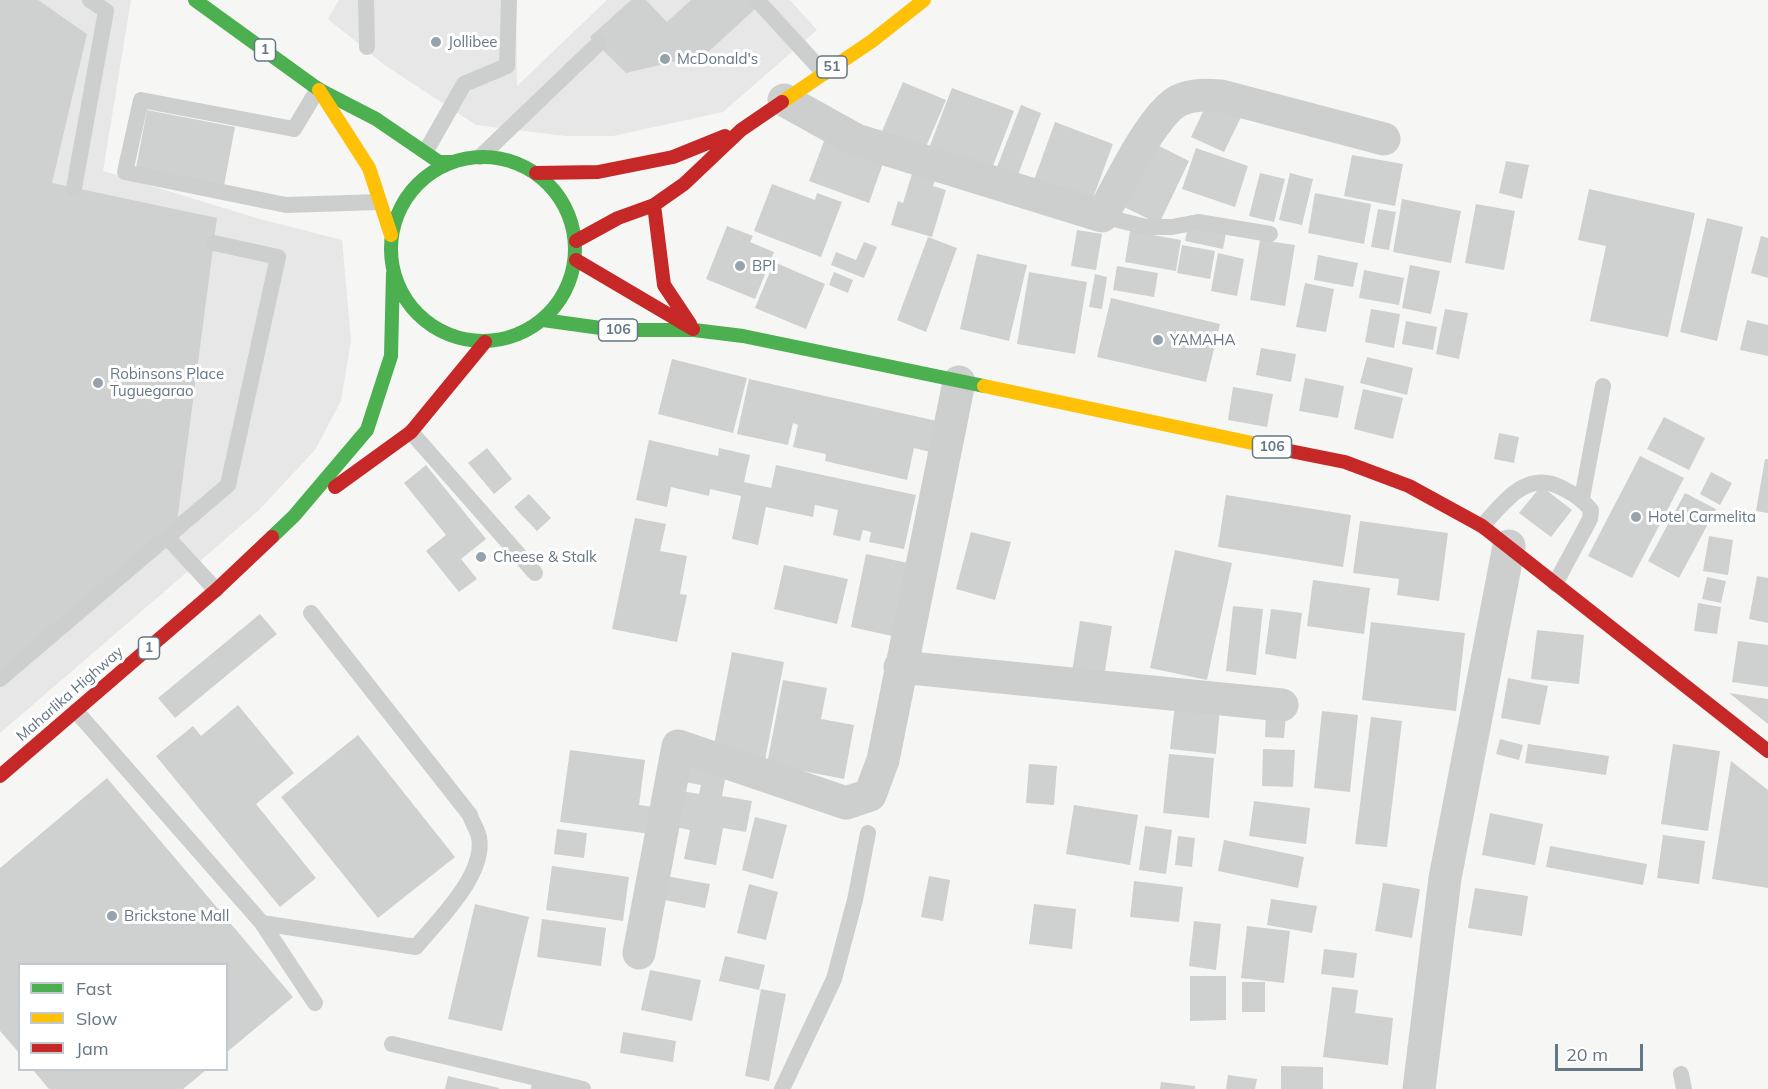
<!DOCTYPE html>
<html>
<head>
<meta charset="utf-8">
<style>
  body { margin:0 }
  #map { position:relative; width:1768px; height:1089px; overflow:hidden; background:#f6f6f4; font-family:Mulish,sans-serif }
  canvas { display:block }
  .legend { position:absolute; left:18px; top:963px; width:210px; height:108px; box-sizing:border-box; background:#fff; border:2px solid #c1c9ce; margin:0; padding:8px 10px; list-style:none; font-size:18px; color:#647785 }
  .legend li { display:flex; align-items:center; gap:12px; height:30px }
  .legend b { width:30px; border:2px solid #c1c9ce }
  .scale { position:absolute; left:1555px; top:1044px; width:88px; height:27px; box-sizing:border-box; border:3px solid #647785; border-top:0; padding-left:8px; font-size:18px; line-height:21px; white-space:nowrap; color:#647785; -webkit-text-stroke:4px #fff; paint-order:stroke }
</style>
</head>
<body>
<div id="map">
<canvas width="1768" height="1089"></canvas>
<ul class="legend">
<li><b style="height:8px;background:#4caf50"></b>Fast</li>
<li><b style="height:8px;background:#ffc107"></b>Slow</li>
<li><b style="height:8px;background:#c62828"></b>Jam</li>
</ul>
<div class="scale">20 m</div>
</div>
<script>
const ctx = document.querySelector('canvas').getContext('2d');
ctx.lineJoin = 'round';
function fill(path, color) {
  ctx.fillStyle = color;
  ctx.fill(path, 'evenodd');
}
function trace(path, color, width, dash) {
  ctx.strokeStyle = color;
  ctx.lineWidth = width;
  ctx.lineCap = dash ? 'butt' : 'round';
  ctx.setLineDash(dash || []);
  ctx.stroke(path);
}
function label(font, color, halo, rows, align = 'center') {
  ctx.font = font + ' Mulish,sans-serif';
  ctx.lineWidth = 6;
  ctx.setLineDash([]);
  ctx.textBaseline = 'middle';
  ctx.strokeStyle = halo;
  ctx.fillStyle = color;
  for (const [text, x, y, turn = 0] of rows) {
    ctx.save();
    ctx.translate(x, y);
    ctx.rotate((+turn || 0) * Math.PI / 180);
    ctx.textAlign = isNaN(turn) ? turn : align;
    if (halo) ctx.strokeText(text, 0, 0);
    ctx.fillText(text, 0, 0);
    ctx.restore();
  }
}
fill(new Path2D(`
  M 0,0 L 131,0 L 103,171 L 263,220 L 342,240 L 351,340 L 341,401 L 315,450 L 258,511 L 0,733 Z
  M 339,0 L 516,0 L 517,86 L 607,0 L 790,0 L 817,30 L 723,112 L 613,136 L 566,136 L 476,125 L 386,66 L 328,19 Z`), '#e6e7e6');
fill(new Path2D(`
  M 0,0 L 38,0 L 87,34 L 52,183 L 217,218 L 177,522 L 0,669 Z
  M 631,0 L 646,0 L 667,22 L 691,0 L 749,0 L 756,8 L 706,54 L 626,73 L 590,37 Z
  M 903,82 L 946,100 L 925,149 L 882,131 Z
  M 952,88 L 1014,111 L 991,171 L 929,148 Z
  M 1209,99 L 1242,115 L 1224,152 L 1191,137 Z
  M 1021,105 L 1041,113 L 1018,175 L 997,167 Z
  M 147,110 L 235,127 L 223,191 L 135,173 Z
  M 1055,122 L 1113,144 L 1093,198 L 1033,183 Z
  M 824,141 L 883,163 L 869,203 L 809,181 Z
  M 1151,142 L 1189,161 L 1159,224 L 1120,205 Z
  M 1196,148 L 1248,166 L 1235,207 L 1182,189 Z
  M 1352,155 L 1403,164 L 1395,206 L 1344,196 Z
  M 916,161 L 939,167 L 933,186 L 946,190 L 932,237 L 891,225 L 898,201 L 903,203 Z
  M 1506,161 L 1529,165 L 1522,199 L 1499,193 Z
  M 1260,173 L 1285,179 L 1274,222 L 1249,216 Z
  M 1290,173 L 1313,179 L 1302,225 L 1279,220 Z
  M 772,184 L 815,200 L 817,193 L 842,202 L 821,257 L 754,231 Z
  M 1589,189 L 1695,213 L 1668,337 L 1590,321 L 1606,246 L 1578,240 Z
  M 1315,193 L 1371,204 L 1364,244 L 1308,233 Z
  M 1402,199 L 1461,211 L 1451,263 L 1393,252 Z
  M 1476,204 L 1515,211 L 1504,270 L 1465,263 Z
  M 1378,209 L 1396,212 L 1389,250 L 1371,247 Z
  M 1707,218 L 1743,227 L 1717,341 L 1680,332 Z
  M 727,226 L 753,236 L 750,242 L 774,252 L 755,299 L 706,279 Z
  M 1188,226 L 1226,233 L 1223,249 L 1185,241 Z
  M 1077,230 L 1102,234 L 1096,270 L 1071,266 Z
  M 1130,231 L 1181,240 L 1176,271 L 1125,262 Z
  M 1761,236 L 1768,238 L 1768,278 L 1751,273 Z
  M 928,237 L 957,248 L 926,332 L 897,320 Z
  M 1260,240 L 1295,245 L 1285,306 L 1250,300 Z
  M 864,242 L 877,247 L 864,278 L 831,265 L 836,252 L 856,260 Z
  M 1182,245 L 1215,251 L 1210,279 L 1177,273 Z
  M 1218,253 L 1244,259 L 1237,296 L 1211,291 Z
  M 977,254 L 1027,265 L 1009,341 L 960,329 Z
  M 1318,255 L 1358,263 L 1353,287 L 1314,280 Z
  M 774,262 L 825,284 L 806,329 L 755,308 Z
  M 1410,265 L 1440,271 L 1431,314 L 1402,308 Z
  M 1117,266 L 1158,273 L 1154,297 L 1113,290 Z
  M 1364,270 L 1404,278 L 1399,305 L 1359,298 Z
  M 834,272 L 853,280 L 848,293 L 829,285 Z
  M 1029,272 L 1087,282 L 1075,354 L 1017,344 Z
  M 1095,274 L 1107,277 L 1102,309 L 1089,307 Z
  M 1305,283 L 1334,289 L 1326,332 L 1296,327 Z
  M 1111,298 L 1220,324 L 1206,382 L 1097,357 Z
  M 1371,309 L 1400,314 L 1394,348 L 1365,342 Z
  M 1445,309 L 1468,313 L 1459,359 L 1436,354 Z
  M 1747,320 L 1768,325 L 1768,356 L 1740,350 Z
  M 1406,321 L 1437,327 L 1433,350 L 1402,344 Z
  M 1261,348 L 1296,354 L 1291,382 L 1256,375 Z
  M 1367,357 L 1413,368 L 1407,395 L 1360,383 Z
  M 672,359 L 747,378 L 733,433 L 658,414 Z
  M 1305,378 L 1344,386 L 1338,418 L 1299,411 Z
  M 749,379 L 937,421 L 930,452 L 914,448 L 907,480 L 825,461 L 826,454 L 793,447 L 798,425 L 793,423 L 788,445 L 737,434 Z
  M 1233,387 L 1273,394 L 1267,427 L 1228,420 Z
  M 1363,389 L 1403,398 L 1393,439 L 1354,429 Z
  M 1664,417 L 1705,438 L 1689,470 L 1647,449 Z
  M 1499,433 L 1519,437 L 1514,463 L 1494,459 Z
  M 649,440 L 718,456 L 719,448 L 750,455 L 744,482 L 771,488 L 776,465 L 916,495 L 904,549 L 869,542 L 871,532 L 863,530 L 860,541 L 833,535 L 838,510 L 815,505 L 813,517 L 766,507 L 758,545 L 732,539 L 741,496 L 710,489 L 709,496 L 671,487 L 667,507 L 636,500 Z
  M 487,448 L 512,479 L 494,494 L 468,463 Z
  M 1640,456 L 1684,478 L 1632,578 L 1588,556 Z
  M 1765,459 L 1768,459 L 1768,513 L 1756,511 Z
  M 426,465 L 486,539 L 461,559 L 477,579 L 459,592 L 426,551 L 446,535 L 404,483 Z
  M 1711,472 L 1732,483 L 1720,505 L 1700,494 Z
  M 1541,486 L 1572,510 L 1551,537 L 1519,513 Z
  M 1685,493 L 1716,509 L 1679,578 L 1648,561 Z
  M 529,494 L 551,518 L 537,531 L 514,507 Z
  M 1226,495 L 1351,515 L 1343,567 L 1218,547 Z
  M 635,518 L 666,524 L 660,551 L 687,556 L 680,594 L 687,595 L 677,642 L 612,629 Z
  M 1360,521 L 1448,533 L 1439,601 L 1397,595 L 1399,579 L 1353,573 Z
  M 971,532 L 1011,542 L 995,600 L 956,589 Z
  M 1709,536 L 1733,540 L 1728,575 L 1703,571 Z
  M 1175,550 L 1232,563 L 1207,680 L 1150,668 Z
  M 866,554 L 908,563 L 892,636 L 851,627 Z
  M 784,565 L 848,579 L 837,624 L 774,609 Z
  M 1757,576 L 1768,578 L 1768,623 L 1749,619 Z
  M 1707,577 L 1726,581 L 1721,603 L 1702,599 Z
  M 1313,580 L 1370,588 L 1364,634 L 1307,626 Z
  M 1698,603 L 1721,607 L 1717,634 L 1694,631 Z
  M 1233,606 L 1263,609 L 1256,675 L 1226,671 Z
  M 1271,609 L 1302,613 L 1296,659 L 1265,654 Z
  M 260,614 L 277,634 L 175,718 L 158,698 Z
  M 1080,621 L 1112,626 L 1104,677 L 1072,672 Z
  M 1371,622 L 1465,633 L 1456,711 L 1362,700 Z
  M 1537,630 L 1584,635 L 1579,684 L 1531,679 Z
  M 1738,641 L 1768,645 L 1768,687 L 1732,682 Z
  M 732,652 L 784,662 L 765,760 L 713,750 Z
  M 1508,678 L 1548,686 L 1540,725 L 1501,718 Z
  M 783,680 L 827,688 L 821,719 L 854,725 L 844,779 L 767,764 Z
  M 1729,693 L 1768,699 L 1768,724 Z
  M 1175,703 L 1220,707 L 1216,754 L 1170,749 Z
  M 238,705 L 294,773 L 256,804 L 316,878 L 280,907 L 156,756 L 193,726 L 201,736 Z
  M 1322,711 L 1358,715 L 1350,792 L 1314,788 Z
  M 1266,713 L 1286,715 L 1284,738 L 1265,737 Z
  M 1371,717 L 1402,721 L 1387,847 L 1355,844 Z
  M 358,735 L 455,857 L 378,918 L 281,797 Z
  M 1500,739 L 1523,745 L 1519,760 L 1496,754 Z
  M 1528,744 L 1609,756 L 1606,775 L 1525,763 Z
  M 1673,744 L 1720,751 L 1708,831 L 1661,824 Z
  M 1263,749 L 1295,750 L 1293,787 L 1262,786 Z
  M 570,750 L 645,760 L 639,805 L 654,807 L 651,834 L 560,822 Z
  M 1169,754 L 1214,758 L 1209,818 L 1163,813 Z
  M 1731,761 L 1768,790 L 1768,888 L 1712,879 Z
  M 1029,764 L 1057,766 L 1054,805 L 1026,803 Z
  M 688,767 L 727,769 L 722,796 L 752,801 L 746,832 L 723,828 L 716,865 L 684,859 L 690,830 L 675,827 L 682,791 L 699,794 L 701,785 L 685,782 Z
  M 107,778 L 293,997 L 226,1053 L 226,964 L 20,964 L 20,1054 L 0,1031 L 0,868 Z
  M 1254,801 L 1310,808 L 1306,844 L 1249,836 Z
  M 1074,805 L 1138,815 L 1130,865 L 1066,854 Z
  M 1490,813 L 1543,824 L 1535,865 L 1482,855 Z
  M 755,817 L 787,825 L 773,879 L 742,870 Z
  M 1145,826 L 1172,830 L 1166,874 L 1139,870 Z
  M 557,829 L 587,833 L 584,858 L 554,854 Z
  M 1663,835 L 1705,841 L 1699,884 L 1657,878 Z
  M 1178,836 L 1195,838 L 1192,867 L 1175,865 Z
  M 1224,840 L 1304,857 L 1298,888 L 1218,871 Z
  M 1550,846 L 1647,864 L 1643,885 L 1546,867 Z
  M 552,866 L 629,877 L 623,921 L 546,910 Z
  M 660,875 L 710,884 L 705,908 L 655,898 Z
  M 929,876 L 950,880 L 943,921 L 921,917 Z
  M 1134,881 L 1183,887 L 1179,922 L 1130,917 Z
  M 1383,883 L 1420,889 L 1412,938 L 1375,931 Z
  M 749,884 L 778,892 L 766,940 L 737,933 Z
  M 1475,888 L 1528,896 L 1522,936 L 1468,928 Z
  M 1271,899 L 1317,906 L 1312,933 L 1267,925 Z
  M 475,904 L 529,917 L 502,1031 L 448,1019 Z
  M 1034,904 L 1076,909 L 1072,949 L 1029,944 Z
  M 542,919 L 606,928 L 601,966 L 537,957 Z
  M 1194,921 L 1221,924 L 1216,970 L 1189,966 Z
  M 1247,926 L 1290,931 L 1284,983 L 1241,978 Z
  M 1324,949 L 1357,953 L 1354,978 L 1321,974 Z
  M 725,956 L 765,965 L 759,990 L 719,981 Z
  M 650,970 L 701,980 L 692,1021 L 641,1010 Z
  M 1190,976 L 1226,976 L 1226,1020 L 1190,1021 Z
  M 1242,982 L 1265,982 L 1265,1012 L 1242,1012 Z
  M 1332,987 L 1358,990 L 1355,1013 L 1393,1018 L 1388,1065 L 1323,1057 Z
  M 761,989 L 786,994 L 769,1081 L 745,1076 Z
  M 623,1032 L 676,1041 L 673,1062 L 620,1053 Z
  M 1281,1066 L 1323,1067 L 1323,1089 L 1281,1089 Z
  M 33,1070 L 206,1070 L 183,1089 L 49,1089 Z
  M 1228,1075 L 1257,1079 L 1255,1089 L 1226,1089 Z
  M 448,1076 L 499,1088 L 499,1089 L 445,1089 Z
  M 1161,1082 L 1195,1086 L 1195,1089 L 1160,1089 Z`), '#cfd1d1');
trace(new Path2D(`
  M 366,0 L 367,47
  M 757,0 L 824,73
  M 318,89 L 294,129 L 141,100 L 125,172 L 286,205 L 379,202
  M 426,151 L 464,84 L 507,66 L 509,0
  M 480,157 L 598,44
  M 74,188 L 106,11 L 90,0
  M 1102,216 L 1146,227 L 1172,227 L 1198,222 L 1270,234
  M 411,432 L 535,573
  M 1582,498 L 1603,386
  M 1482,526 C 1504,503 1526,469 1562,488 C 1574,494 1582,499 1591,510 L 1590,519 L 1555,584
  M 167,537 L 216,590
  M 0,679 L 228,485 L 278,257 L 214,243
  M 76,711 L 262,923 L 315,1003
  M 262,923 L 416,947 C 438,920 486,875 479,837 C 477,829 472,822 470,815 L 311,613
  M 392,1044 L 541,1079
  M 1681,1074 L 1684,1089
  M 539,1088 L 541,1079 L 583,1089
  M 782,1089 L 834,979 L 855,900 L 868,833`), '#cdcfcf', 16);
trace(new Path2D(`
  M 784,100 L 856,140 L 1102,216 C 1117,189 1153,112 1180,100 C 1193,94 1207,95 1221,96 L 1384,139
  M 900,667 L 1282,705
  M 639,953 L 678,746 L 846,803 L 870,795 L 883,760 L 959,382
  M 1419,1089 L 1445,878 L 1509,546`), '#cdcfcf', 33);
trace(new Path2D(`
  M 195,0 L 318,89 L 376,119 L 439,162 L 452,162
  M391 249a92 92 0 1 1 184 0a92 92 0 1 1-184 0Z
  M 543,320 L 615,330 L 694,330 L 743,336 L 984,386
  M 272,537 L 294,516 L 367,430 L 391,356 L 393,273`), '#4caf50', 14);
trace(new Path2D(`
  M 319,90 L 369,168 L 391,235
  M 782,102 L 872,41 L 924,0
  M 984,386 L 1285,450`), '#ffc107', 14);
trace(new Path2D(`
  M 536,173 L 598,172 L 673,157 L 725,136
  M 654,205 L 664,285 L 690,324
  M 576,241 L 618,218 L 654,205 L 684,184 L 741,130 L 782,102
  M 576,260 L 693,329
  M 1285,450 L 1345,462 L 1409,486 L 1482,526 L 1768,751
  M 335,487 L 411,432 L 485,342
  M 0,776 L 216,590 L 272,537`), '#c62828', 14);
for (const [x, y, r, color] of [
  [436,42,6,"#97a3ac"],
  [665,59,6,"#97a3ac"],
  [740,266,6,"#97a3ac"],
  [1158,340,6,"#97a3ac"],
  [98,383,6,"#97a3ac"],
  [1636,517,6,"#97a3ac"],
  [481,557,6,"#97a3ac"],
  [112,916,6,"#97a3ac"]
]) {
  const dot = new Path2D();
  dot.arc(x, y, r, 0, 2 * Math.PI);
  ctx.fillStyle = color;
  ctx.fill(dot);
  trace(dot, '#fff', 2);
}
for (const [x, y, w] of [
  [265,50,21],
  [832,67,30],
  [618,330,39],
  [1272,447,39],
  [149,648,21]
]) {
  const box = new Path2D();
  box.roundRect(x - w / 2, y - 11, w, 22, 4.5);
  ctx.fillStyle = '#fff';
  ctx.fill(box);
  trace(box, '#647785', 1.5);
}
label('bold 14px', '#647785', null, [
  ["1",265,50],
  ["51",832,67],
  ["106",618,330],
  ["106",1272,447],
  ["1",149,648]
]);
label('15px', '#647785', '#fff', [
  ["Jollibee",448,42],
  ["McDonald's",677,59],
  ["BPI",752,266],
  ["YAMAHA",1170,340],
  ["Robinsons Place",110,374],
  ["Tuguegarao",110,391],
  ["Hotel Carmelita",1648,517],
  ["Cheese & Stalk",493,557],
  ["Brickstone Mall",124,916]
], 'left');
label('15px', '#647785', '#fff', [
  ["Maharlika Highway",70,694,-41]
]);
</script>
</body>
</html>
